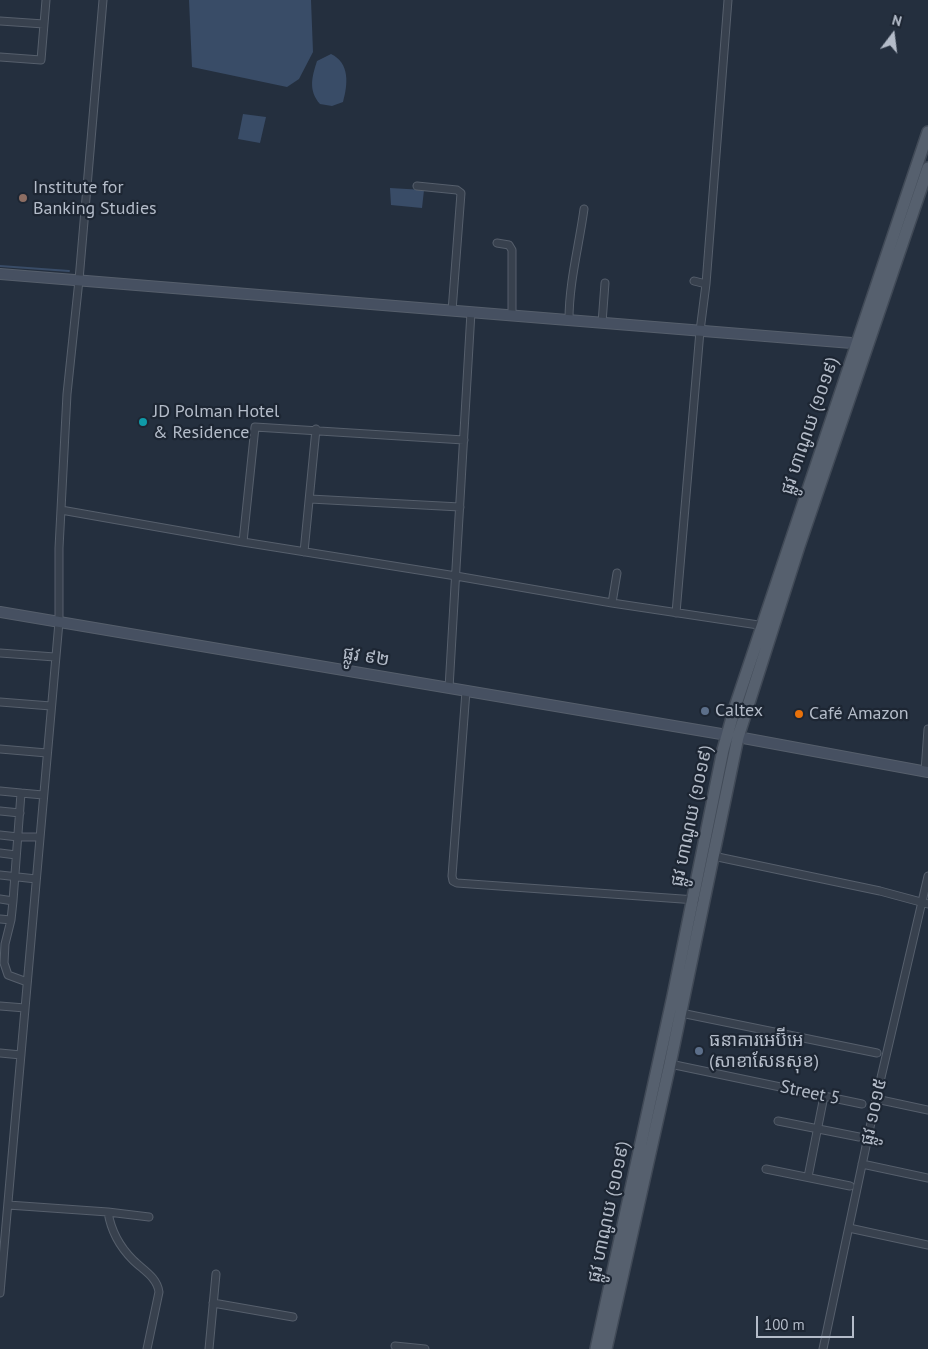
<!DOCTYPE html>
<html>
<head>
<meta charset="utf-8">
<style>
  body { margin:0 }
  #map { position:relative; width:928px; height:1349px; overflow:hidden; background:#242f3e; font-family:"PT Sans",sans-serif }
  canvas { display:block }
  .north { position:absolute; left:868px; top:10px; width:50px; height:50px; -webkit-text-stroke:4px #1d2633; paint-order:stroke; rotate:15deg; font-size:14px; font-weight:700; line-height:20px; text-align:center; color:#b4bcc9 }
  .north::after { content:''; display:block; margin:auto; width:18px; height:22px; background:#b4bcc9; clip-path:polygon(50% 0,100% 100%,50% 72%,0 100%) }
  .scale { position:absolute; left:756px; top:1316px; width:98px; height:22px; box-sizing:border-box; border:2px solid #b4bcc9; border-top:0; padding-left:6px; font-size:15px; line-height:18px; white-space:nowrap; color:#b4bcc9; -webkit-text-stroke:4px #1d2633; paint-order:stroke }
</style>
</head>
<body>
<div id="map">
<canvas width="928" height="1349"></canvas>
<div class="north">N</div>
<div class="scale">100 m</div>
</div>
<script>
const ctx = document.querySelector('canvas').getContext('2d');
ctx.lineJoin = 'round';
function fill(path, color) {
  ctx.fillStyle = color;
  ctx.fill(path, 'evenodd');
}
function trace(path, color, width, dash) {
  ctx.strokeStyle = color;
  ctx.lineWidth = width;
  ctx.lineCap = dash ? 'butt' : 'round';
  ctx.setLineDash(dash || []);
  ctx.stroke(path);
}
function label(font, color, halo, rows, align = 'center') {
  ctx.font = font + ' "PT Sans","Noto Sans Khmer",sans-serif';
  ctx.lineWidth = 4.5;
  ctx.setLineDash([]);
  ctx.textBaseline = 'middle';
  ctx.strokeStyle = halo;
  ctx.fillStyle = color;
  for (const [text, x, y, turn = 0] of rows) {
    ctx.save();
    ctx.translate(x, y);
    ctx.rotate((+turn || 0) * Math.PI / 180);
    ctx.textAlign = isNaN(turn) ? turn : align;
    if (halo) ctx.strokeText(text, 0, 0);
    ctx.fillText(text, 0, 0);
    ctx.restore();
  }
}
fill(new Path2D(`
  M 189,0 L 311,0 L 313,52 L 299,79 L 287,87 L 192,67 Z
  M 331,54 C 350,63 348,84 343,102 L 332,106 L 320,104 C 308,90 312,77 317,61 Z
  M 243,114 L 266,117 L 260,143 L 238,139 Z
  M 390,188 L 424,190 L 422,208 L 391,205 Z`), '#394c67');
trace(new Path2D(`
  M 0,266 L 69,271`), '#394c67', 2);
const street = new Path2D(`
  M 0,21 L 44,24
  M 0,57 L 41,60 L 46,0
  M 417,186 L 457,190 L 461,193 L 452,311
  M 497,243 L 509,245 L 512,250 L 512,315
  M 694,281 L 706,284
  M 569,320 C 569,282 579,246 584,209
  M 602,323 L 605,283
  M 310,499 L 460,507
  M 61,510 L 243,542 L 456,576 L 612,603 L 765,626
  M 243,542 L 255,427 L 464,440
  M 304,552 L 316,429
  M 612,603 L 617,573
  M 676,613 L 700,331 L 706,284 L 728,0
  M 0,653 L 55,657
  M 449,688 L 471,312
  M 466,691 L 452,876 L 453,881 L 457,883 L 696,900
  M 0,702 L 51,706
  M 0,749 L 47,753
  M 925,771 L 928,729
  M 0,791 L 21,793 L 13,901 L 11,920 L 5,944 L 4,963 L 8,975 L 27,982
  M 21,793 L 43,795
  M 0,811 L 20,813
  M 0,835 L 18,837 L 40,837
  M 0,853 L 16,855
  M 713,856 L 880,891 L 928,904
  M 0,875 L 36,879
  M 0,899 L 13,901
  M 0,919 L 11,920
  M 0,1006 L 25,1008
  M 681,1013 L 877,1053
  M 0,1053 L 21,1055
  M 670,1064 L 862,1104
  M 876,1099 L 928,1110
  M 778,1121 L 859,1137
  M 862,1164 L 928,1178
  M 766,1169 L 850,1186
  M 808,1177 L 824,1096
  M 8,1205 L 108,1212 L 149,1217
  M 108,1212 C 111,1231 119,1246 133,1260 C 143,1270 157,1277 159,1292 L 147,1349
  M 849,1228 L 928,1245
  M 0,1293 L 59,622 L 59,548 L 67,394 L 79,280 L 103,0
  M 213,1303 L 293,1317
  M 395,1346 L 425,1349
  M 209,1349 L 216,1274
  M 823,1349 L 876,1099 L 928,876`);
const secondary = new Path2D(`
  M 0,274 L 864,344
  M 0,612 L 727,735 L 928,772`);
const primary = new Path2D(`
  M 596,1349 L 673,996 L 723,750 L 735,707 L 928,132
  M 606,1349 L 670,1064 L 738,737 L 799,546 L 928,168`);
trace(street, '#565f6c', 9);
trace(secondary, '#565f6c', 12);
trace(primary, '#414a57', 14);
trace(street, '#38414e', 7);
trace(secondary, '#465061', 10);
trace(primary, '#56606e', 11);
for (const [x, y, r, color] of [
  [23,198,5,"#8d6e63"],
  [143,422,5,"#0f9aa8"],
  [705,711,5,"#5c6f8a"],
  [799,714,5,"#e8710a"],
  [699,1051,5,"#5c6f8a"]
]) {
  const dot = new Path2D();
  dot.arc(x, y, r, 0, 2 * Math.PI);
  ctx.fillStyle = color;
  ctx.fill(dot);
  trace(dot, '#1d2633', 2);
}
label('18px', '#b4bcc9', '#1d2633', [
  ["Institute for",33,188],
  ["Banking Studies",33,209],
  ["JD Polman Hotel",153,412],
  ["& Residence",153,433],
  ["Caltex",715,711],
  ["Café Amazon",809,714],
  ["ធនាគារអេប៊ីអេ",709,1041],
  ["(សាខាសែនសុខ)",709,1062]
], 'left');
label('18px', '#b4bcc9', '#1d2633', [
  ["ផ្លូវ ហាណូយ (១០១៩)",810,426,-71],
  ["ផ្លូវ ៩២",366,657,9],
  ["ផ្លូវ ហាណូយ (១០១៩)",692,816,-78],
  ["Street 5",810,1093,12],
  ["ផ្លូវ ១០១៥",874,1112,-78],
  ["ផ្លូវ ហាណូយ (១០១៩)",609,1212,-78]
]);
</script>
</body>
</html>
